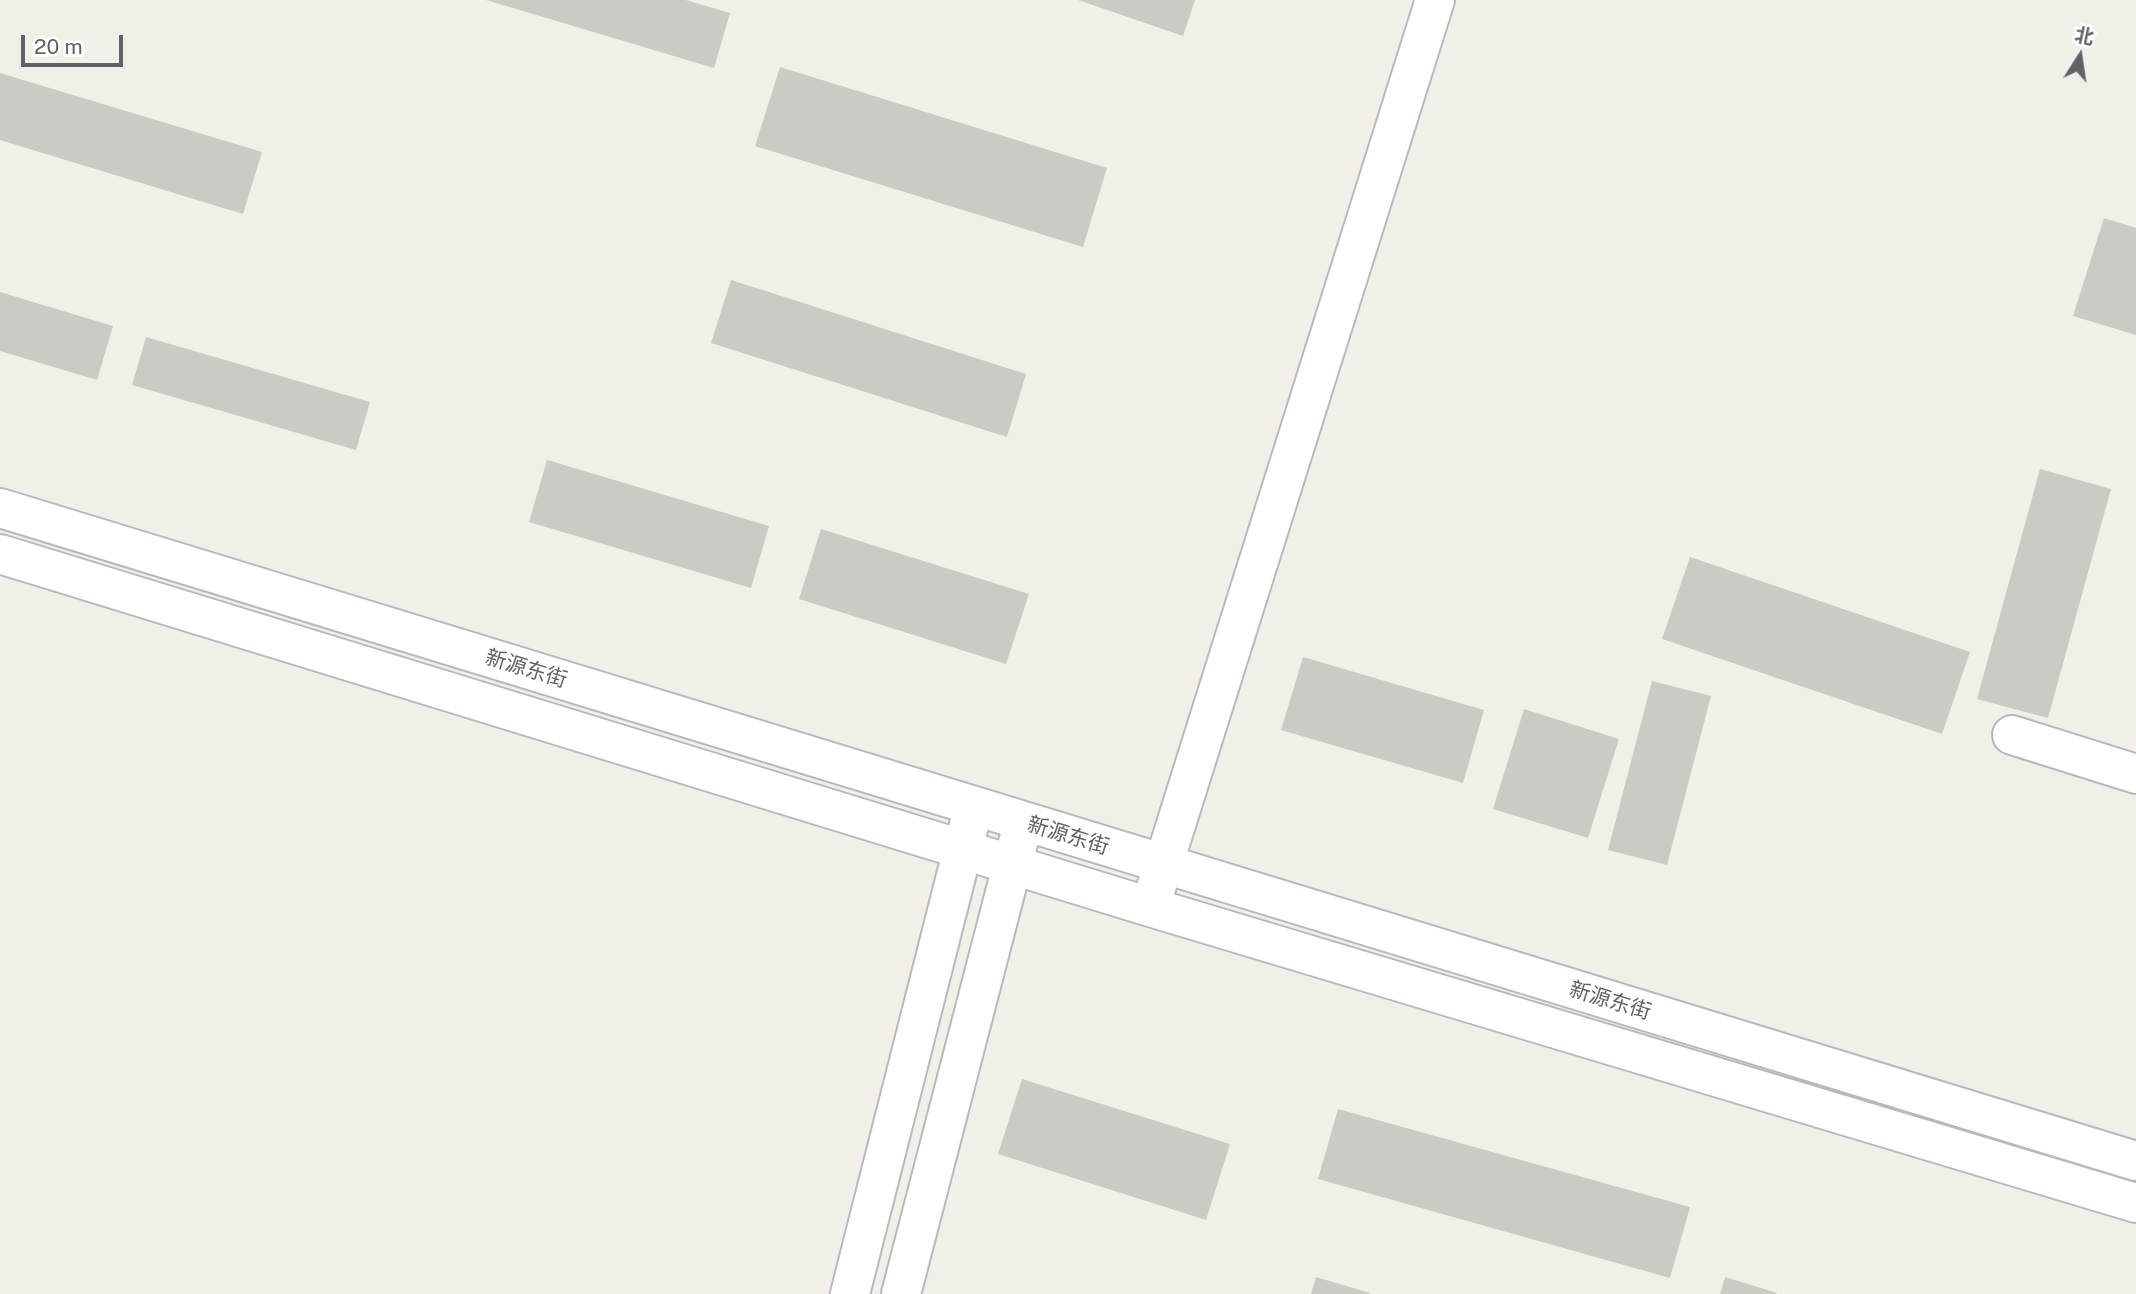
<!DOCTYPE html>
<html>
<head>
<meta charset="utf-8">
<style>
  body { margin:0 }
  #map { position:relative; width:2136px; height:1294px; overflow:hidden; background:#f1efe8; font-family:"Public Sans","Noto Sans SC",sans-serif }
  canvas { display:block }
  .north { position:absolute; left:2045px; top:21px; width:70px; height:70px; -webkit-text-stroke:5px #fff; paint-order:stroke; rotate:12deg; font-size:19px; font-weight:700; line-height:28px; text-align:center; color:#5f6368 }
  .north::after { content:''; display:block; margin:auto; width:24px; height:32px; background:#5f6368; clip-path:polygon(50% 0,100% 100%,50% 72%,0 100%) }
  .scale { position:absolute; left:21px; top:35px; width:102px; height:32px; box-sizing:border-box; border:4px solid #5f6368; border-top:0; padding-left:9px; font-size:21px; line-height:24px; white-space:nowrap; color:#5f6368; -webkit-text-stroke:5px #fff; paint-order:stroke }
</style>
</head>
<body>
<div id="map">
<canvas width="2136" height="1294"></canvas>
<div class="north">北</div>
<div class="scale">20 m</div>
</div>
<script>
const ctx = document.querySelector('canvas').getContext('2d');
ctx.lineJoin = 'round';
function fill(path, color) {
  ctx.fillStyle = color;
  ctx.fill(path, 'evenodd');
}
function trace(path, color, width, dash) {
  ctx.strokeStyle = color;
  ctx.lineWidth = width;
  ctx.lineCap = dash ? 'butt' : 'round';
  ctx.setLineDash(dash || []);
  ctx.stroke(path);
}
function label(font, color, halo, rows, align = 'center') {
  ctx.font = font + ' "Public Sans","Noto Sans SC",sans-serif';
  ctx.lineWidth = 5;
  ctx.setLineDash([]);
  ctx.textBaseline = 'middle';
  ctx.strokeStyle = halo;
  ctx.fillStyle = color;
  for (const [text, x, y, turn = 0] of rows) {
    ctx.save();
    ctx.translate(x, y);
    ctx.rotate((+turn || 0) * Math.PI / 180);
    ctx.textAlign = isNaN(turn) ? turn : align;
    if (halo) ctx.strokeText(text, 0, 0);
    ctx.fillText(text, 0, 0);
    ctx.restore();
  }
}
fill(new Path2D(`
  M 486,0 L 686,0 L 730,13 L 714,68 Z
  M 1078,0 L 1195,0 L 1183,36 Z
  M 780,67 L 1107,168 L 1083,247 L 755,146 Z
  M 0,73 L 262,152 L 243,214 L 0,140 Z
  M 2104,218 L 2136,228 L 2136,335 L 2073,316 Z
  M 731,280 L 1026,374 L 1007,437 L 711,343 Z
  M 0,292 L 113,326 L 97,380 L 0,351 Z
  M 146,337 L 370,402 L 356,450 L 132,385 Z
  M 547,460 L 769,526 L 751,588 L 529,522 Z
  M 2040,469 L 2111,489 L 2048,718 L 1977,699 Z
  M 821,529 L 1029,594 L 1006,664 L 799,599 Z
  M 1690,557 L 1970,652 L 1942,734 L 1662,639 Z
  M 1303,657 L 1484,710 L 1463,783 L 1281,730 Z
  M 1652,681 L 1711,696 L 1667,865 L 1608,850 Z
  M 1524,709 L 1619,739 L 1588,838 L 1493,809 Z
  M 1022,1079 L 1230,1144 L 1206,1220 L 998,1154 Z
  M 1338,1109 L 1690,1207 L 1670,1278 L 1318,1179 Z
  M 1316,1277 L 1370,1293 L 1370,1294 L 1311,1294 Z
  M 1725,1277 L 1777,1293 L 1776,1294 L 1720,1294 Z`), '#cccac5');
const street = new Path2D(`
  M 2012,735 L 2136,774`);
const secondary = new Path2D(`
  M 0,508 L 2136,1161
  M 0,554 L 1150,907 L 2136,1203
  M 1156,888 L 1435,0
  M 850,1294 L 969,825
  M 901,1294 L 1019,839`);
trace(street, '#b5b8bc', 42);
trace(secondary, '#b6babf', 42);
trace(street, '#fff', 38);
trace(secondary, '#fff', 38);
label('21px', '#5f6368', '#fff', [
  ["新源东街",526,669,17],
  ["新源东街",1068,836,17],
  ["新源东街",1610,1001,17]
]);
</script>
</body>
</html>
